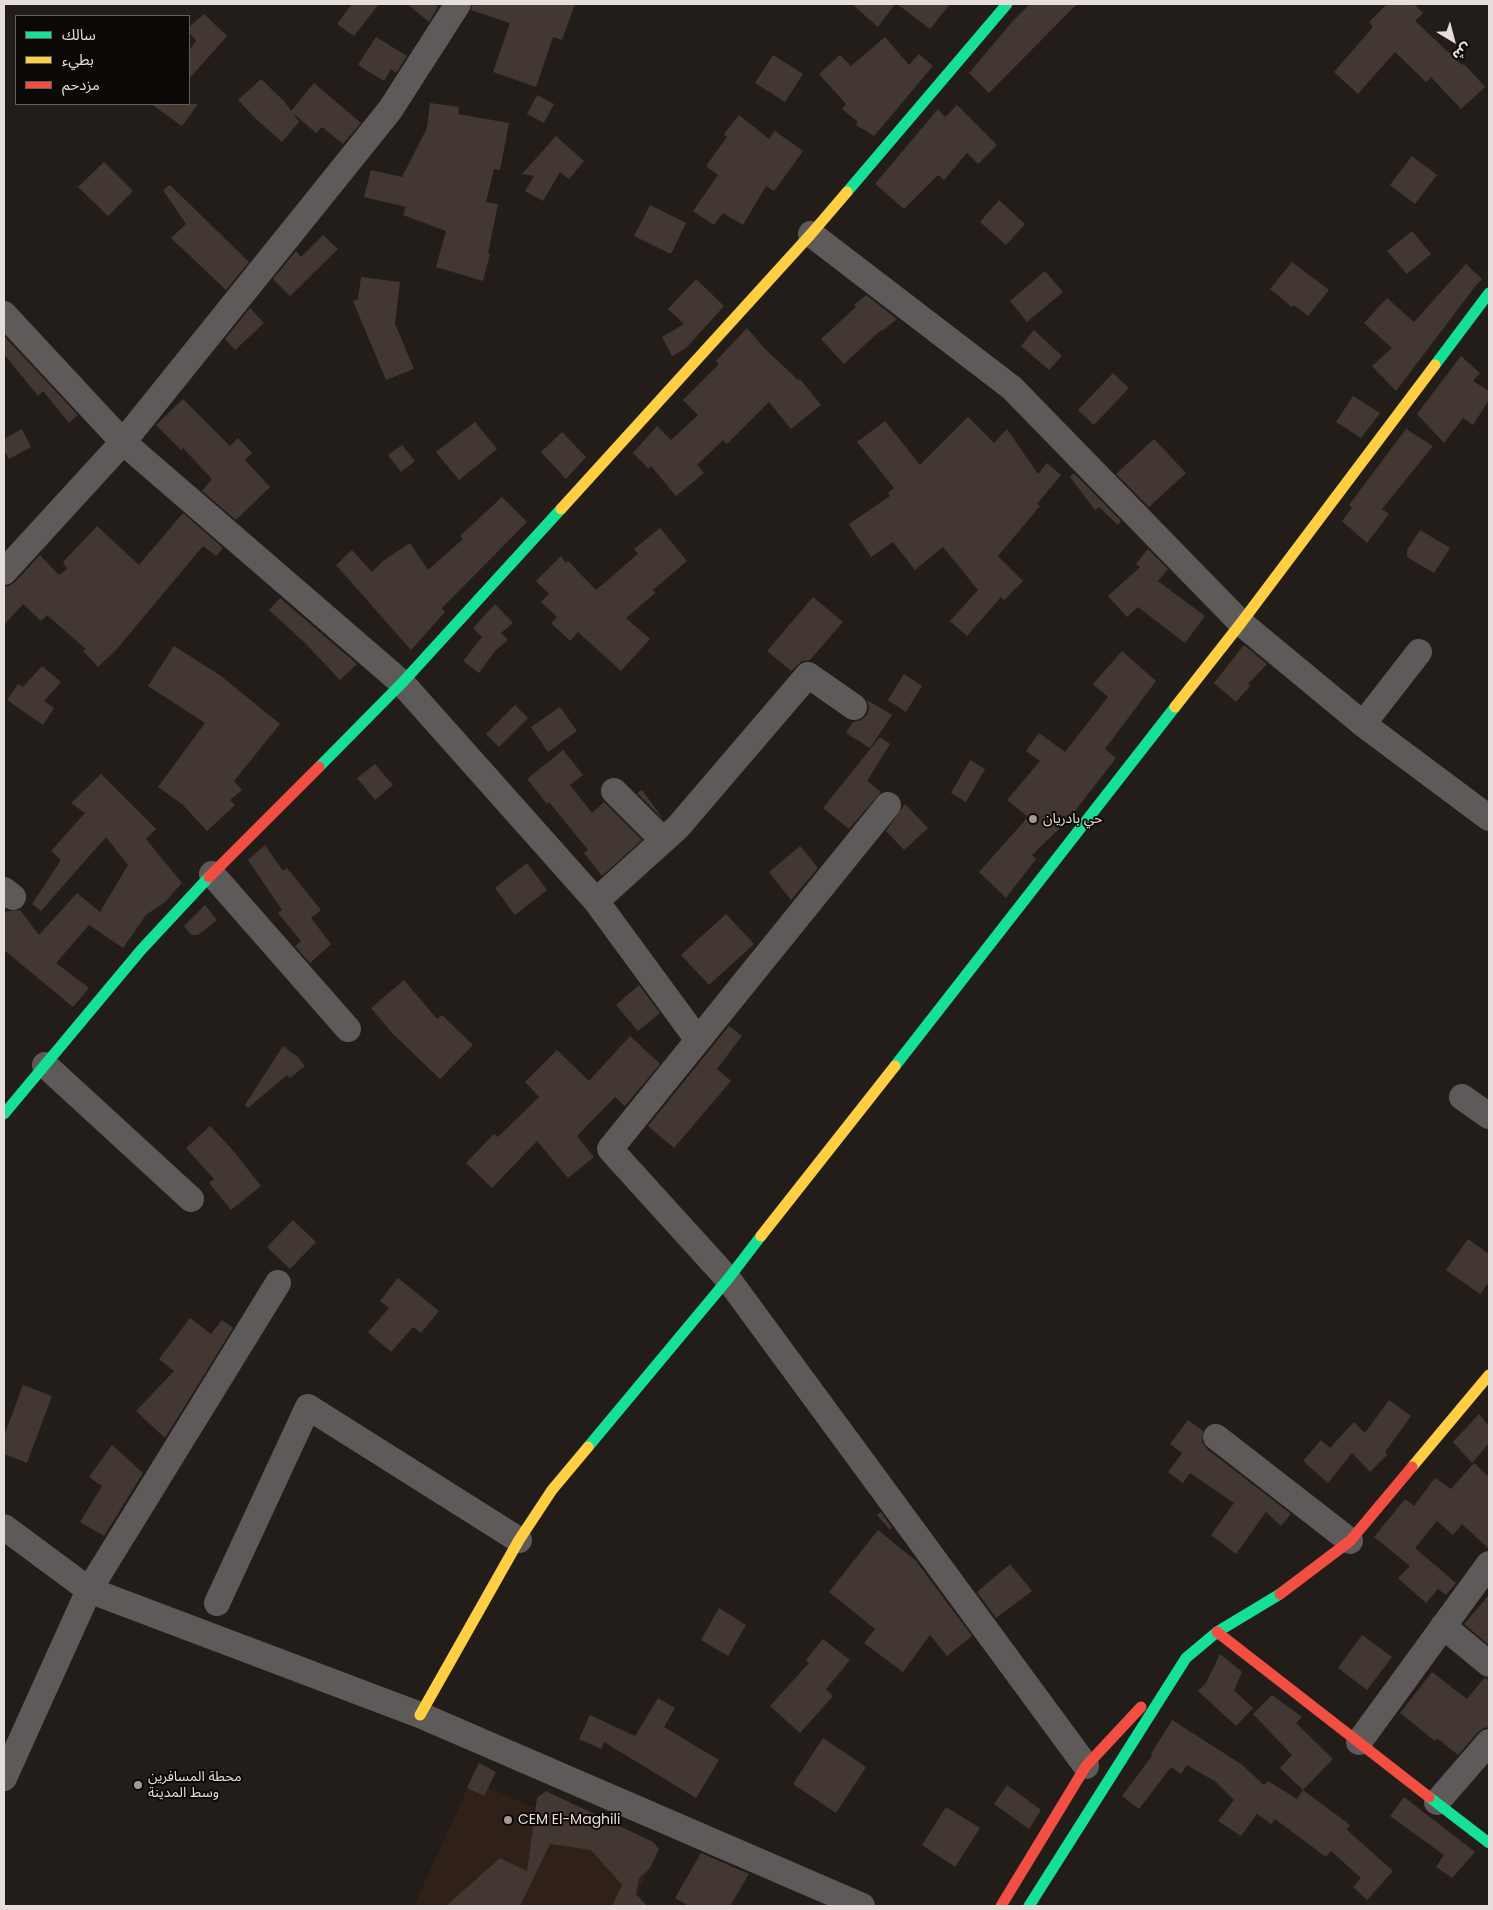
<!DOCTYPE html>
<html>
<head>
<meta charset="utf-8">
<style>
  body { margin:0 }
  #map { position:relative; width:1493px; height:1910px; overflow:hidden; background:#231d1a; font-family:Poppins,"Noto Sans Arabic",sans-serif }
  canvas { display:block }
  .frame { position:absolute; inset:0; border:5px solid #e5deda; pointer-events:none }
  .legend { position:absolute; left:15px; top:15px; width:175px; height:90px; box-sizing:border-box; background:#0c0806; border:1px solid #635e5b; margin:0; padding:6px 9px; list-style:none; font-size:15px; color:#e5deda }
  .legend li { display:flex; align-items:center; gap:10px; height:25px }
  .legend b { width:25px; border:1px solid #635e5b }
  .north { position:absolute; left:1428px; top:15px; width:50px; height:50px; -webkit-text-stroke:4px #0c0806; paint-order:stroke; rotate:143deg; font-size:14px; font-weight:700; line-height:20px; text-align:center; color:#e5deda }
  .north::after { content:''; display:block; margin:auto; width:18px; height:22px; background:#e5deda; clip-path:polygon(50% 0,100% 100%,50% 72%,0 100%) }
</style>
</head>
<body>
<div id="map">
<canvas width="1493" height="1910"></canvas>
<div class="frame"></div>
<ul class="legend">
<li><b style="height:6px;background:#16e098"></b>سالك</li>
<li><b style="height:6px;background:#ffcf43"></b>بطيء</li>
<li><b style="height:6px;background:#f24e42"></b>مزدحم</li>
</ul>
<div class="north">ش</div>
</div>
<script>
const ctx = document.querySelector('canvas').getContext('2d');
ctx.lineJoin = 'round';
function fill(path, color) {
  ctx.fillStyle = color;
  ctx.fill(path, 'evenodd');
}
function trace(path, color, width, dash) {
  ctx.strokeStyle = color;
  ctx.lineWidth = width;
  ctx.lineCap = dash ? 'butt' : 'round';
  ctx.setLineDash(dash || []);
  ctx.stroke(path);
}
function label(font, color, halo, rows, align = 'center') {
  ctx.font = font + ' Poppins,"Noto Sans Arabic",sans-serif';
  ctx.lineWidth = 4;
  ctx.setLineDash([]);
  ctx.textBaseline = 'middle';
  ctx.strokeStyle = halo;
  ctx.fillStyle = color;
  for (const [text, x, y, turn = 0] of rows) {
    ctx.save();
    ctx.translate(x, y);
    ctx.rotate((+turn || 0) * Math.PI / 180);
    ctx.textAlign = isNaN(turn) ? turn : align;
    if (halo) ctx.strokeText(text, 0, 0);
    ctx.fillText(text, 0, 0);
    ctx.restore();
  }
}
fill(new Path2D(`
  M 471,1780 L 653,1860 L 632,1906 L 414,1906 Z`), '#2f2018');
fill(new Path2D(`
  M 352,4 L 379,4 L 354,36 L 337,24 Z
  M 407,4 L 435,4 L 438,7 L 429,22 Z
  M 473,4 L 575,4 L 562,40 L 553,37 L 536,87 L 493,72 L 510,23 L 471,10 Z
  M 852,4 L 895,4 L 878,27 Z
  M 897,4 L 950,4 L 930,29 Z
  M 1030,4 L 1077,4 L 989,93 L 969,73 L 1012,22 Z
  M 1387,4 L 1414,4 L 1423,13 L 1415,21 L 1462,65 L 1464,64 L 1485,87 L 1461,109 L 1431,77 L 1426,82 L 1395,52 L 1358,94 L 1334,72 L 1373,27 L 1369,22 Z
  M 204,14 L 227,36 L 189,79 L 189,50 L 196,41 L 189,32 L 189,27 Z
  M 376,37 L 407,56 L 396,73 L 391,69 L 384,81 L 358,65 Z
  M 885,37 L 909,65 L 919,54 L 933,66 L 874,136 L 856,125 L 858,122 L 842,109 L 846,104 L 819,74 L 840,55 L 851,66 Z
  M 773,55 L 803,74 L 785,102 L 755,83 Z
  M 261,79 L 284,101 L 291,111 L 314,83 L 361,123 L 343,144 L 322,127 L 316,133 L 293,113 L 299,122 L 282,142 L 256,119 L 238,100 Z
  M 537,95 L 554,104 L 544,123 L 527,114 Z
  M 430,103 L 459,107 L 458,114 L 509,123 L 500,170 L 494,169 L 486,202 L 498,204 L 488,253 L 490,254 L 483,281 L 436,267 L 446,231 L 403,215 L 406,207 L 364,197 L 371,170 L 402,177 L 427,128 Z
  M 151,104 L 198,104 L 182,126 Z
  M 957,105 L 997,145 L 978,164 L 967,153 L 944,180 L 938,175 L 904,209 L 875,184 L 938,109 L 945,117 Z
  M 739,115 L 769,139 L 775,131 L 803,151 L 774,191 L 766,186 L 743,225 L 723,213 L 714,225 L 693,211 L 718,175 L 706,166 L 727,137 L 724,134 Z
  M 556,136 L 584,161 L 569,179 L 560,172 L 543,201 L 525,191 L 534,176 L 522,174 Z
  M 1412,156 L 1437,175 L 1415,204 L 1390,185 Z
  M 104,162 L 133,191 L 108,216 L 78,187 Z
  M 170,185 L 249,262 L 226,290 L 171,238 L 186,224 L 163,190 Z
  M 999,200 L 1025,224 L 1006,245 L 980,222 Z
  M 650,205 L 686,223 L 671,254 L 634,236 Z
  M 1412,231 L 1431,254 L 1407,274 L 1387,251 Z
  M 323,235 L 338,249 L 290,296 L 273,279 L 296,251 L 301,257 Z
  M 1292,262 L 1329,290 L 1308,316 L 1294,305 L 1292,307 L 1270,289 Z
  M 1466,264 L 1482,279 L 1477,284 L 1396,391 L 1372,366 L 1392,348 L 1364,323 L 1387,298 L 1414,322 Z
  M 1045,271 L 1063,292 L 1027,322 L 1010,301 Z
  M 361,277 L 400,282 L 395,324 L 414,369 L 386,380 L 353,301 L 358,299 Z
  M 696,279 L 724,306 L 686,348 L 672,356 L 662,337 L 684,324 L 668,309 Z
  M 866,295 L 897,319 L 882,331 L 881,330 L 844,364 L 821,339 L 856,307 L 854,305 Z
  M 250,308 L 264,323 L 235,350 L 225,339 Z
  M 747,328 L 765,349 L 798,380 L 800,379 L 821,405 L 791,429 L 769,402 L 727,444 L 723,440 L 697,465 L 704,473 L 676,496 L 651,466 L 649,469 L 633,453 L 657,426 L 671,440 L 698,415 L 683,400 L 719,364 L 716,361 Z
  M 1034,330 L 1062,356 L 1049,370 L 1021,346 Z
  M 4,336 L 78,415 L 69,423 L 43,391 L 38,396 L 4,354 Z
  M 1461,356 L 1480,373 L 1473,381 L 1489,391 L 1489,400 L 1473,425 L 1463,418 L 1444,443 L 1417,414 Z
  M 1113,373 L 1129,388 L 1094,425 L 1078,410 Z
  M 1353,396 L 1380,413 L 1361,438 L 1336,422 Z
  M 183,399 L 230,446 L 238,438 L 252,453 L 245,460 L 270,487 L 236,520 L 202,491 L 212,479 L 183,448 L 181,450 L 156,425 Z
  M 968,417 L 994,443 L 1007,429 L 1038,474 L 1047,463 L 1061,475 L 1037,504 L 1040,506 L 998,556 L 1023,581 L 1004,600 L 1001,597 L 967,636 L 950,621 L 978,590 L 943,547 L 915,570 L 893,542 L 871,557 L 849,524 L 890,496 L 888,493 L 894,488 L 857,442 L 885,421 L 920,465 Z
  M 475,422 L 497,449 L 459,480 L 436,452 Z
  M 22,429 L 31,447 L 9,459 L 4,450 L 4,439 Z
  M 1406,429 L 1433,446 L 1382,509 L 1389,514 L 1367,543 L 1342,521 L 1352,508 L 1349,505 Z
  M 562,432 L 586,457 L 566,479 L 541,452 Z
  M 1154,439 L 1186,473 L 1149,507 L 1116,474 Z
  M 402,445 L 415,461 L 401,472 L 388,455 Z
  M 1074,473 L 1121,521 L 1118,525 L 1099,507 L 1095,510 L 1070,477 Z
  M 502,497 L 527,522 L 442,608 L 445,612 L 411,650 L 336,565 L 352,550 L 372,572 L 383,561 L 410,543 L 428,570 L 463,539 L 460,536 Z
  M 183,513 L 223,548 L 216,556 L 203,546 L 116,650 L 98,667 L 83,651 L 86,649 L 47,615 L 41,621 L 23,604 L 4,625 L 4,587 L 9,586 L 15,582 L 40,555 L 59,575 L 67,569 L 63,562 L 97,526 L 139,565 Z
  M 660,528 L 687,561 L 653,590 L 655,593 L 626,618 L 650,639 L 621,671 L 578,632 L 570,641 L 551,623 L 557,617 L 541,602 L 549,594 L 536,581 L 561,556 L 566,563 L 568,561 L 596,590 L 638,554 L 634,549 Z
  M 1420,530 L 1450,548 L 1434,573 L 1407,557 L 1407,550 Z
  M 1148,549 L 1168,569 L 1158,581 L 1205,616 L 1185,643 L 1138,607 L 1127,617 L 1108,596 L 1140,567 L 1136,564 Z
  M 813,597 L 843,622 L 810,660 L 802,661 L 791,671 L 767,651 Z
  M 280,598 L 357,664 L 340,680 L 304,642 L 269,610 Z
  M 495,604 L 513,623 L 501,633 L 508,640 L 495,651 L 479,673 L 463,661 L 482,637 L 473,628 Z
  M 1244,645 L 1267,664 L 1248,684 L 1250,686 L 1236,702 L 1214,683 Z
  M 174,646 L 221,676 L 280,724 L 234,781 L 242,790 L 230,800 L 235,805 L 207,831 L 182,804 L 158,787 L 205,723 L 148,686 Z
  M 1122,651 L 1156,681 L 1105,749 L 1116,758 L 1068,820 L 1032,855 L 1036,859 L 1006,898 L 979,872 L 1028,817 L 1007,800 L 1040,761 L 1026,751 L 1039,733 L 1065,752 L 1108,697 L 1093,684 Z
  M 42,666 L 61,682 L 44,701 L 54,708 L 43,725 L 7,700 L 18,684 L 23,687 Z
  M 904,674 L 922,686 L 906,712 L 888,700 Z
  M 867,700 L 892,715 L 870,748 L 846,733 L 853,722 L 861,720 L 867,715 L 869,708 Z
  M 515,705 L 528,718 L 499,747 L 486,734 Z
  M 560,707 L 577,731 L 548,752 L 531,727 Z
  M 880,737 L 890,744 L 867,781 L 881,792 L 849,829 L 823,808 Z
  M 563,750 L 583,775 L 570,785 L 592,813 L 604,802 L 642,840 L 602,876 L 584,853 L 588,850 L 549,802 L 547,804 L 527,779 Z
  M 970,760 L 985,769 L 966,802 L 951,793 Z
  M 375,764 L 393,785 L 375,800 L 357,778 Z
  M 101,774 L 156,829 L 146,839 L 182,883 L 165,902 L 146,915 L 123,948 L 89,925 L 56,963 L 89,988 L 73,1007 L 4,950 L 4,914 L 8,911 L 20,910 L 39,935 L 77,893 L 100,912 L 128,865 L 106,837 L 41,911 L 32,904 L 61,860 L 51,851 L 85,813 L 71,803 Z
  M 642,790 L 664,820 L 637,793 Z
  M 905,804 L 928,828 L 904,850 L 886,831 Z
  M 265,845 L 283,871 L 287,868 L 321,910 L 311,918 L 331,944 L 310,963 L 295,946 L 301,941 L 278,913 L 282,910 L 248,860 Z
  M 800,846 L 818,868 L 791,900 L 769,872 Z
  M 527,863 L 547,890 L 515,915 L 495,888 Z
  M 205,905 L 217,920 L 198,935 L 191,935 L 184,926 Z
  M 726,914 L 754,944 L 709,985 L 681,955 Z
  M 404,980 L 437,1019 L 442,1015 L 473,1045 L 440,1079 L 393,1034 L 371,1008 Z
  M 639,985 L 660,1013 L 638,1031 L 616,1005 Z
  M 729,1026 L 742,1036 L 717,1069 L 731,1081 L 674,1148 L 648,1126 Z
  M 630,1036 L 660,1064 L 625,1106 L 615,1097 L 577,1136 L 594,1157 L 568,1178 L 537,1141 L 492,1188 L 466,1163 L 494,1134 L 498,1137 L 539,1097 L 525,1082 L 557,1050 L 589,1081 Z
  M 283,1046 L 298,1057 L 305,1066 L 290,1078 L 287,1075 L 248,1108 L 245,1105 Z
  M 210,1126 L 231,1148 L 261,1186 L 231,1210 L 209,1183 L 214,1179 L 186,1148 Z
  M 293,1220 L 316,1242 L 290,1269 L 267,1247 Z
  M 1468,1239 L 1489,1254 L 1489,1282 L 1480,1294 L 1446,1270 Z
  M 398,1278 L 439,1311 L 421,1333 L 413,1327 L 391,1352 L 368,1332 L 389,1308 L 380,1301 Z
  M 190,1318 L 211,1334 L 222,1320 L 233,1328 L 165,1438 L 136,1411 L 174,1371 L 159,1359 Z
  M 23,1385 L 52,1396 L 27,1463 L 4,1454 L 4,1436 Z
  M 1389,1400 L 1411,1416 L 1385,1452 L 1387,1455 L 1370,1472 L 1352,1453 L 1328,1483 L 1303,1461 L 1321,1440 L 1330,1448 L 1354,1422 L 1365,1433 Z
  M 1479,1414 L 1489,1426 L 1489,1443 L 1472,1463 L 1453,1442 Z
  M 1188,1420 L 1203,1431 L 1202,1442 L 1207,1449 L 1291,1514 L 1281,1526 L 1266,1512 L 1236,1554 L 1211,1535 L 1234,1503 L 1190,1473 L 1183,1483 L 1168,1472 L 1182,1453 L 1170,1444 Z
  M 112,1445 L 143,1473 L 104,1536 L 80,1522 L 102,1486 L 89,1477 Z
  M 1474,1463 L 1489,1477 L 1489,1549 L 1462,1524 L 1453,1535 L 1437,1521 L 1415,1548 L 1456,1583 L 1446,1595 L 1438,1589 L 1426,1603 L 1398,1578 L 1410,1566 L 1374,1537 L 1405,1499 L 1414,1506 L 1435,1478 L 1451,1489 Z
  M 881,1512 L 892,1528 L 890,1530 L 877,1515 Z
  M 878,1530 L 916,1561 L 972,1636 L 947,1656 L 930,1635 L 903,1672 L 864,1643 L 875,1629 L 829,1592 Z
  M 1010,1564 L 1032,1591 L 996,1618 L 977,1592 Z
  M 1489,1595 L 1489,1645 L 1464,1624 Z
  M 719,1608 L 746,1625 L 728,1656 L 701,1640 Z
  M 1362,1635 L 1392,1657 L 1367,1690 L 1338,1668 Z
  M 823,1639 L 850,1660 L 826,1689 L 833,1696 L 800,1733 L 770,1706 L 809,1663 L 806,1660 Z
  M 1220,1654 L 1242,1672 L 1234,1690 L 1253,1708 L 1236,1726 L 1198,1691 L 1206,1683 Z
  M 1432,1672 L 1467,1699 L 1484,1678 L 1489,1679 L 1489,1727 L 1484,1728 L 1478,1732 L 1458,1755 L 1437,1738 L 1435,1741 L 1400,1713 Z
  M 1272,1695 L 1302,1717 L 1296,1723 L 1333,1759 L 1303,1790 L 1280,1768 L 1292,1755 L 1253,1714 Z
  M 658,1698 L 675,1708 L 664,1727 L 719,1760 L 696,1798 L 604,1742 L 601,1749 L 579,1739 L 590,1715 L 635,1736 Z
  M 1172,1720 L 1241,1764 L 1264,1785 L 1268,1781 L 1297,1799 L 1303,1790 L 1350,1825 L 1347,1830 L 1393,1871 L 1367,1900 L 1353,1887 L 1361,1878 L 1331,1851 L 1326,1857 L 1275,1819 L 1271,1824 L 1257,1814 L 1241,1836 L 1218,1821 L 1234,1800 L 1216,1782 L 1187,1765 L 1181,1774 L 1171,1767 L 1139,1809 L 1122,1796 L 1152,1756 L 1151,1754 Z
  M 823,1738 L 866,1767 L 836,1813 L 793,1784 Z
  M 479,1763 L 496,1772 L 484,1796 L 467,1788 Z
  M 1007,1785 L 1041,1810 L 1029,1829 L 994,1804 Z
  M 546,1791 L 653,1842 L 659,1849 L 650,1868 L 639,1878 L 636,1894 L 647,1906 L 612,1906 L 622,1885 L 591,1850 L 550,1844 L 520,1906 L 446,1906 L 500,1858 L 527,1871 L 537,1798 Z
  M 1404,1797 L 1475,1852 L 1452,1878 L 1436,1867 L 1444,1855 L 1390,1816 Z
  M 946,1807 L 980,1828 L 955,1867 L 922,1845 Z
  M 701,1853 L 749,1874 L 730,1906 L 689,1906 L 675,1898 Z`), '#423831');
trace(new Path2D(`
  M 811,234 L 1012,388 L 1241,623 L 1363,724 L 1489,818
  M 4,314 L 123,442 L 402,683 L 596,901 L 698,1040
  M 4,572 L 123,442 L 390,110 L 458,4
  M 1363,724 L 1419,652
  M 614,791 L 663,840
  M 888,805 L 610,1149 L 728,1279 L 1086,1766
  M 212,874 L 348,1029
  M 4,890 L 13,897
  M 596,901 L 678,827 L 808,675 L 854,707
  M 45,1065 L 191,1199
  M 1462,1097 L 1489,1116
  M 1216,1437 L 1350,1541
  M 4,1527 L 89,1590 L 420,1715 L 862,1906
  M 217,1603 L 308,1407 L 519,1540
  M 1443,1626 L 1489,1664
  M 1359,1742 L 1489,1564
  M 4,1778 L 89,1590 L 278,1283
  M 1437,1802 L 1489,1742`), '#5d5a59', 26);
trace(new Path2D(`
  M 847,192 L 1007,4
  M 1435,365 L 1489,293
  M 319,767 L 402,683 L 561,509
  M 895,1066 L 1175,707
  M 4,1114 L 141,950 L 209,877
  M 588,1447 L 728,1279 L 761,1236
  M 1429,1797 L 1489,1843
  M 1029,1906 L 1186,1658 L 1217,1632 L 1280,1594`), '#16e098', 11);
trace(new Path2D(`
  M 561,509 L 811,234 L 847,192
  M 1175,707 L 1241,623 L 1435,365
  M 761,1236 L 895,1066
  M 1412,1467 L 1489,1375
  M 420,1715 L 519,1540 L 552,1490 L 588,1447`), '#ffcf43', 11);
trace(new Path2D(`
  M 209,877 L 319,767
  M 1280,1594 L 1350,1541 L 1412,1467
  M 1217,1632 L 1429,1797
  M 1001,1906 L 1086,1766 L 1141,1707`), '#f24e42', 11);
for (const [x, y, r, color] of [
  [1033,819,5,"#a19a97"],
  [138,1785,5,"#a19a97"],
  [508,1820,5,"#a19a97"]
]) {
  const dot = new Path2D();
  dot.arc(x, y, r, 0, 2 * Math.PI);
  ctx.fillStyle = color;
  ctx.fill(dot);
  trace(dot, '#0c0806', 2);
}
label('14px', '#e5deda', '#0c0806', [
  ["حي بادريان",1043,819],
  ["محطة المسافرين",148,1777],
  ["وسط المدينة",148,1793],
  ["CEM El-Maghili",518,1820]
], 'left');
</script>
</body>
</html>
